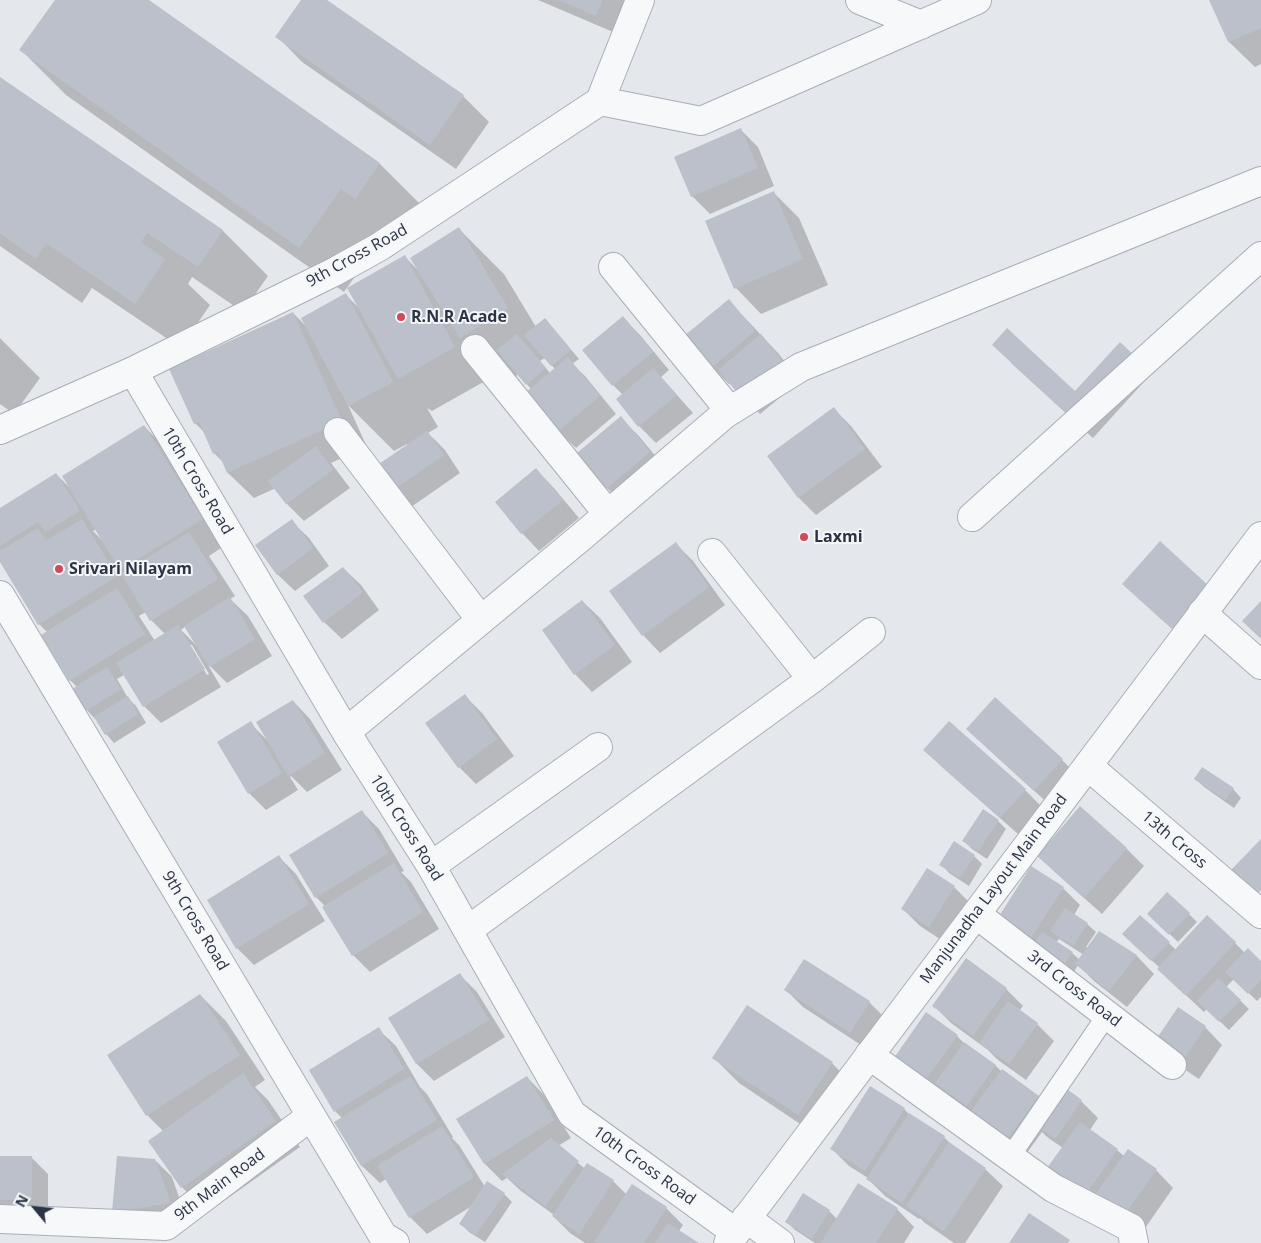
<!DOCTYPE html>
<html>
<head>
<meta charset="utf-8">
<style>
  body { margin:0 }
  #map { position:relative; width:1261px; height:1243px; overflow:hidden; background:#e4e7ec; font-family:"Open Sans",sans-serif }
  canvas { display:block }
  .north { position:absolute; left:10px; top:1183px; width:50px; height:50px; -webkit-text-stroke:4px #f4f6f9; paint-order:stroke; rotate:298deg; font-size:14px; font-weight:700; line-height:20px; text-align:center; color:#2b3445 }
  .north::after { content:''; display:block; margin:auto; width:18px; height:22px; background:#2b3445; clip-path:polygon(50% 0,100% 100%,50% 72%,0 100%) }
</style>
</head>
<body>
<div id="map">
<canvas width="1261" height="1243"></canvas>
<div class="north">N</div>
</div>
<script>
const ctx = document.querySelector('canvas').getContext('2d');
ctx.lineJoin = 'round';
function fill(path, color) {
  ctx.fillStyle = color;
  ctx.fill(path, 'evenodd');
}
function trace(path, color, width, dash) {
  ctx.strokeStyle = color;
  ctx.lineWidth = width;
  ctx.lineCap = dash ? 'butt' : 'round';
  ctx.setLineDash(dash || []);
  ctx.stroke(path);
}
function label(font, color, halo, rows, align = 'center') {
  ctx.font = font + ' "Open Sans",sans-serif';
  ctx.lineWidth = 4;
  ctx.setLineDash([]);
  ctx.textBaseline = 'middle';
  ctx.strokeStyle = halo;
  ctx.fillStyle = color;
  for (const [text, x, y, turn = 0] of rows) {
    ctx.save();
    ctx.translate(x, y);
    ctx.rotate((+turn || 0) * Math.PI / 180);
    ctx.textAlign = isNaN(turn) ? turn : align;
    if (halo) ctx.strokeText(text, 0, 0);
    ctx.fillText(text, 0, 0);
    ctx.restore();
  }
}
fill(new Path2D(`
  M 56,0 L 147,0 L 380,164 L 425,209 L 386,233 L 344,292 L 66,95 L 21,50 Z
  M 302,0 L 325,0 L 463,96 L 489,122 L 456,169 L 302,62 L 277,36 Z
  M 538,0 L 627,0 L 613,32 Z
  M 1211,0 L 1261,0 L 1261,64 L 1255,67 L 1229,42 Z
  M 0,78 L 223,231 L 268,276 L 243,312 L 192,277 L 188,284 L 210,305 L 181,348 L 92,288 L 82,303 L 0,246 Z
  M 740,129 L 758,147 L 774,186 L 710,214 L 692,196 Z
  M 774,193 L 799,218 L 828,285 L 761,314 L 736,288 L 706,222 Z
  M 459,229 L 504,274 L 536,327 L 545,319 L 553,328 L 579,359 L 572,364 L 585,376 L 616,414 L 576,448 L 558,431 L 531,389 L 519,374 L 506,383 L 487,380 L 432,411 L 427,408 L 438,427 L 428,433 L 445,450 L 460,473 L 411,507 L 393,489 L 408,446 L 407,444 L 394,451 L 348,405 L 367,447 L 331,463 L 350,488 L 304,521 L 287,504 L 276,488 L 254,498 L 228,473 L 224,463 L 214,453 L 205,433 L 195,423 L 293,313 L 306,326 L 346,295 L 359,308 L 405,257 L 419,271 ZM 545,358 L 555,369 L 550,373 L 540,361 Z
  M 729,301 L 778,353 L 800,381 L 760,414 L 743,397 L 731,383 L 729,384 L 712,367 Z
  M 623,318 L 640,335 L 669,370 L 661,377 L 693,413 L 656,443 L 639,426 L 617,400 L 623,395 L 613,385 Z
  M 0,338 L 40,378 L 14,414 L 0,404 Z
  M 1134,357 L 1151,374 L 1093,438 L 1010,362 L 1075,392 Z
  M 834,409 L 851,426 L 882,467 L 816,515 L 799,498 L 769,457 Z
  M 620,418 L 638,435 L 667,470 L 624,505 L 607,488 Z
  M 144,426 L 169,452 L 227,544 L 209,556 L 235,596 L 230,599 L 248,616 L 272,656 L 227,683 L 209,665 L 208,665 L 221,687 L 161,723 L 144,706 L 124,675 L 117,679 L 128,698 L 136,706 L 146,723 L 114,743 L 106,734 L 96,718 L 95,719 L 87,710 L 77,687 L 70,680 L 42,635 L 47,632 L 39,624 L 0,560 L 0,509 L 56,474 L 70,488 ZM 96,529 L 102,540 L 93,531 ZM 146,612 L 151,620 L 165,634 L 155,641 L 139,616 ZM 186,626 L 197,646 L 181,630 ZM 189,645 L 192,645 L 209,674 L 207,675 Z
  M 536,470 L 553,487 L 579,518 L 539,551 L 522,533 L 497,503 Z
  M 291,521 L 309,538 L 329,566 L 295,591 L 277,574 Z
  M 676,544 L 693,561 L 725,605 L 660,653 L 643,635 L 611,591 Z
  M 343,568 L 361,585 L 379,610 L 342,639 L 324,622 Z
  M 582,601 L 600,618 L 632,662 L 592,692 L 575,674 L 543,630 Z
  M 464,695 L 482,713 L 514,756 L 476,784 L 459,767 Z
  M 293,701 L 310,719 L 342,770 L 307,792 L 291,776 L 290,777 L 298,790 L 266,810 L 249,793 L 250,723 L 266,739 Z
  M 985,746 L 1062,760 L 1079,777 L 1052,807 Z
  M 925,750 L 1025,790 L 1042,807 L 1018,834 L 942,767 Z
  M 1195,778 L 1233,789 L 1241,798 L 1234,808 L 1204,787 Z
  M 1081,808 L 1127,849 L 1144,866 L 1102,914 L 1056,873 L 1039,856 Z
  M 361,811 L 379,829 L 404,871 L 401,872 L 411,882 L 439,929 L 370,972 L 353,955 L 325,906 L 316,897 Z
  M 998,821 L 1006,829 L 987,859 L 972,849 L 964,841 Z
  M 974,856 L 982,864 L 969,886 L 949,873 L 941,864 Z
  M 279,857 L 296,874 L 325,921 L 254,965 L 237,948 Z
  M 954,887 L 971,904 L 946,943 L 920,926 L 903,909 Z
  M 1063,888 L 1080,905 L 1074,915 L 1087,924 L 1096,932 L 1086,947 L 1088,948 L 1099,932 L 1137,956 L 1154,974 L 1127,1007 L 1094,981 L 1078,965 L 1069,980 L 1015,938 ZM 1059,939 L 1084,955 L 1080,960 L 1072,953 L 1056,943 Z
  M 1189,914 L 1197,922 L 1178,942 L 1157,922 Z
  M 1132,942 L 1169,943 L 1176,950 L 1235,943 L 1245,953 L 1261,962 L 1261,997 L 1257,1001 L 1234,979 L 1226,987 L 1249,1009 L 1229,1030 L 1207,1009 L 1204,1012 L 1176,986 L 1160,968 Z
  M 460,975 L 477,992 L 505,1037 L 434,1081 L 417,1064 L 390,1018 Z
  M 1006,989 L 1023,1006 L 1019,1011 L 1037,1024 L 1054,1041 L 1026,1080 L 998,1060 L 988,1050 L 951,1023 L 934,1006 Z
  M 786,990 L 869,1002 L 886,1019 L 867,1049 L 803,1007 Z
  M 200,995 L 226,1021 L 265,1080 L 255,1087 L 268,1100 L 300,1147 L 207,1213 L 182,1187 L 163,1131 L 147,1115 L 109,1056 Z
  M 1178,1009 L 1205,1027 L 1222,1045 L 1199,1079 L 1172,1061 Z
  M 378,1029 L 396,1046 L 420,1087 L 427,1094 L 453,1137 L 452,1138 L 459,1145 L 485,1187 L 504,1194 L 512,1202 L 485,1242 L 469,1232 L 461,1224 L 472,1206 L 427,1234 L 410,1217 L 386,1179 L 380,1183 L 362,1166 L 336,1122 L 342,1118 L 335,1111 L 310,1071 Z
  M 957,1036 L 966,1045 L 996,1066 L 1002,1072 L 1038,1097 L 1043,1102 L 1081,1101 L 1098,1118 L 1090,1130 L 1117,1150 L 1124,1156 L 1156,1170 L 1173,1188 L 1141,1234 L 1066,1185 L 1063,1148 L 1047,1137 L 1042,1132 L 1024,1157 L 954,1100 L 946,1092 L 943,1096 L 913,1075 Z
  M 714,1058 L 832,1063 L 857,1089 L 824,1140 L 739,1083 Z
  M 527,1077 L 544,1095 L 571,1138 L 558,1146 L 584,1168 L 613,1181 L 627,1195 L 666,1208 L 683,1225 L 679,1231 L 697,1243 L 585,1243 L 570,1233 L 553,1216 L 554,1215 L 521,1191 L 507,1178 L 502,1181 L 485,1164 L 458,1120 Z
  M 904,1109 L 910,1115 L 944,1137 L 956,1149 L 985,1169 L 1003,1186 L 965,1243 L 954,1243 L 925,1223 L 920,1218 L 919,1219 L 885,1196 L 868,1179 L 868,1178 L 849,1166 L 832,1149 Z
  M 0,1157 L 31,1157 L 48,1174 L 48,1217 L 0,1216 Z
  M 155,1160 L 172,1177 L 187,1220 L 114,1212 Z
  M 804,1195 L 829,1211 L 837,1219 L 897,1209 L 914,1227 L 904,1243 L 815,1243 L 795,1230 L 787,1222 Z`), '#0003');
fill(new Path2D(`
  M 55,0 L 149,0 L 380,163 L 355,199 L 341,189 L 299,248 L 19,50 Z
  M 301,0 L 327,0 L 464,95 L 430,145 L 275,37 Z
  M 559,0 L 603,0 L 596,16 Z
  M 1209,0 L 1261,0 L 1261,28 L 1228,42 Z
  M 0,77 L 223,230 L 198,267 L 147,233 L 141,242 L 165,259 L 135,304 L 46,243 L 36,259 L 0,233 Z
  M 741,128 L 758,168 L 691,197 L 674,157 Z
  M 774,191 L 803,259 L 734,289 L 705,221 Z
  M 459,227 L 508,308 L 460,338 L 410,258 Z
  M 405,255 L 455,347 L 398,379 L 347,288 Z
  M 346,293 L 393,382 L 348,406 L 301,318 Z
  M 729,299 L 755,331 L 711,368 L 684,336 Z
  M 293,312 L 342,421 L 227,473 L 218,452 L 213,454 L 199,422 L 194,424 L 169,369 Z
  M 623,316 L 653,352 L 612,386 L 582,350 Z
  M 545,318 L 571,350 L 551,366 L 524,335 Z
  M 1007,328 L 1075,391 L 1120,342 L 1135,356 L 1075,421 L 992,345 Z
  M 517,334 L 546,368 L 526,385 L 497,350 Z
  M 761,334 L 784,363 L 742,398 L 718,370 Z
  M 568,357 L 600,396 L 557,432 L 525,393 Z
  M 653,368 L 677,395 L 638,427 L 616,399 Z
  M 834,407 L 865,449 L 798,498 L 767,456 Z
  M 621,416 L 650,452 L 606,489 L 577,453 Z
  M 144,425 L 203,519 L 120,570 L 62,476 Z
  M 427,431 L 444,455 L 393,490 L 376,466 Z
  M 316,446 L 333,470 L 286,504 L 268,481 Z
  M 536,468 L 563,500 L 521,534 L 495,502 Z
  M 56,473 L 80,511 L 45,532 L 38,522 L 0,546 L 0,508 Z
  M 82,519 L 117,576 L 38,625 L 0,562 L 0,551 L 38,528 L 46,541 Z
  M 292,519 L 313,548 L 277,575 L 255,545 Z
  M 189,532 L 218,579 L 150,621 L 121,574 Z
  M 1160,541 L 1210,587 L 1172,629 L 1122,584 Z
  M 676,542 L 709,587 L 642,636 L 609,591 Z
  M 343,567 L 363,592 L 323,623 L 303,596 Z
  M 117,588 L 145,634 L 69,681 L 41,635 Z
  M 230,597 L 255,639 L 209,667 L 184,626 Z
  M 582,600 L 615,645 L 574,675 L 542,630 Z
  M 1261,601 L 1261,639 L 1242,621 Z
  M 178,625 L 205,669 L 143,707 L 116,663 Z
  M 107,667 L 121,689 L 86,711 L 72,689 Z
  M 465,694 L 497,739 L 458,768 L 425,723 Z
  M 128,696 L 138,714 L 105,735 L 94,717 Z
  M 995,697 L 1063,759 L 1034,791 L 966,729 Z
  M 293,700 L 325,753 L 288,776 L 256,722 Z
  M 251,721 L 282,773 L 248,794 L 217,742 Z
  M 949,721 L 1026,789 L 1000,818 L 923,750 Z
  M 1202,767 L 1234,788 L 1225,800 L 1194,779 Z
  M 1080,806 L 1127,848 L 1084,898 L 1037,856 Z
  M 983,809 L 999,820 L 978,851 L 962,841 Z
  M 362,810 L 388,853 L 315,898 L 289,855 Z
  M 1261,839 L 1261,890 L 1255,897 L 1229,872 Z
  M 954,841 L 975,855 L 960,878 L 939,865 Z
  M 279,855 L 309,904 L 236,949 L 207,900 Z
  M 394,863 L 423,912 L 352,956 L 322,907 Z
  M 1031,866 L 1064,887 L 1028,942 L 996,921 Z
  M 927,868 L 955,886 L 929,927 L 901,909 Z
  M 1167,892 L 1190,913 L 1169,935 L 1147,914 Z
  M 1065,908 L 1088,923 L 1073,946 L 1050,931 Z
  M 1140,915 L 1170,942 L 1151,961 L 1122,934 Z
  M 1207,915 L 1236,942 L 1186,996 L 1157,969 Z
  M 1099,931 L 1137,955 L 1109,991 L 1075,964 Z
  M 1042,932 L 1073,952 L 1060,972 L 1029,952 Z
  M 1248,948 L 1261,961 L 1261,980 L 1248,994 L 1225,972 Z
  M 966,958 L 1007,988 L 973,1036 L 932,1006 Z
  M 804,959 L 870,1001 L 850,1033 L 784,990 Z
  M 460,973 L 489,1020 L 416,1064 L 388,1018 Z
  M 1218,978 L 1241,1000 L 1219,1022 L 1197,1001 Z
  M 200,994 L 240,1055 L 146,1116 L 107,1055 Z
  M 1008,1001 L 1038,1023 L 1009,1064 L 979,1043 Z
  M 747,1005 L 833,1062 L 798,1115 L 712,1058 Z
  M 1178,1007 L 1206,1026 L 1181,1063 L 1153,1044 Z
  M 926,1012 L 958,1035 L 925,1080 L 894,1058 Z
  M 379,1027 L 404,1069 L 334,1112 L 309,1070 Z
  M 964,1042 L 996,1065 L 967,1106 L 935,1083 Z
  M 1002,1069 L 1039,1096 L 1006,1141 L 969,1114 Z
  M 243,1073 L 276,1121 L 181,1188 L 148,1141 Z
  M 410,1076 L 437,1120 L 361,1166 L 334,1122 Z
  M 527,1076 L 554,1120 L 484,1164 L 456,1119 Z
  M 1056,1081 L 1082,1100 L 1055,1139 L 1028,1120 Z
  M 870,1086 L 905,1108 L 865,1171 L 830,1149 Z
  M 909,1113 L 945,1136 L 902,1203 L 866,1179 Z
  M 1080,1122 L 1118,1149 L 1085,1195 L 1047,1168 Z
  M 442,1126 L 474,1177 L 409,1218 L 377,1166 Z
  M 551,1138 L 579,1161 L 545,1206 L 502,1174 Z
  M 949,1142 L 986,1168 L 944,1231 L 906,1206 Z
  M 1128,1149 L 1157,1169 L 1123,1217 L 1094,1196 Z
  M 0,1156 L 32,1156 L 32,1200 L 0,1200 Z
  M 117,1156 L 155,1159 L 171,1203 L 112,1212 Z
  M 587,1163 L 614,1180 L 579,1234 L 552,1216 Z
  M 487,1181 L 505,1193 L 476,1235 L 459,1224 Z
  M 858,1183 L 898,1208 L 876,1243 L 821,1243 Z
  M 632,1184 L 667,1207 L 644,1243 L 598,1243 L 595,1241 Z
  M 803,1193 L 830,1210 L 812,1239 L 785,1222 Z
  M 1029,1213 L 1070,1240 L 1068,1243 L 1009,1243 Z
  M 668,1223 L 699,1243 L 655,1243 Z`), '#bbc0ca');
const service = new Path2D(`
  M 1010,1157 L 1107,1015`);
const minor = new Path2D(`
  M 860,0 L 921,25
  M 600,101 L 701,121 L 977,0
  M 613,267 L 730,411
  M 475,349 L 608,514
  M 133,371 L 346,732 L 431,866 L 572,1114 L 735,1232
  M 0,430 L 133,371 L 334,272 L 379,247 L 600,101 L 640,0
  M 338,432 L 481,620
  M 972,517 L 1261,256
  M 712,553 L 812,679
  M 0,595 L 383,1236 L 395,1243
  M 1202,613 L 1261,665
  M 346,732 L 580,538 L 725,414 L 801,367 L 1261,181
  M 1088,766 L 1261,914
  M 431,866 L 598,747
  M 976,914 L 1172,1065
  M 468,930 L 812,679 L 871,632
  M 869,1055 L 1053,1188 L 1131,1228 L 1134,1243
  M 746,1218 L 780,1243
  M 0,1219 L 166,1226 L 311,1116`);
const tertiary = new Path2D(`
  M 728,1243 L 1261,536`);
trace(service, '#a9aeb7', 21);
trace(minor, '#a9aeb7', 30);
trace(tertiary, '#a9aeb7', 30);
trace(service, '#f7f8fa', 19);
trace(minor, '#f7f8fa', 28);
trace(tertiary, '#f7f8fa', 28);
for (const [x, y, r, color] of [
  [401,317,5,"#d1495b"],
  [804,537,5,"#d1495b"],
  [59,569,5,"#d1495b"]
]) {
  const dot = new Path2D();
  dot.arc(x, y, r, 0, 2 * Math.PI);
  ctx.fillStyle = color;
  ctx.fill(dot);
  trace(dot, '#f4f6f9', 2);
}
label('16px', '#2b3445', '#f4f6f9', [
  ["9th Cross Road",357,256,-29],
  ["10th Cross Road",197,481,59],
  ["10th Cross Road",406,828,58],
  ["13th Cross",1174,840,40],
  ["Manjunadha Layout Main Road",994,889,-53],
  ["9th Cross Road",195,921,59],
  ["3rd Cross Road",1074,989,38],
  ["10th Cross Road",644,1166,36],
  ["9th Main Road",220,1185,-37]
]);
label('bold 16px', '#2b3445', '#f4f6f9', [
  ["R.N.R Acade",411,317],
  ["Laxmi",814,537],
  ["Srivari Nilayam",69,569]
], 'left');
</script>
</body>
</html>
